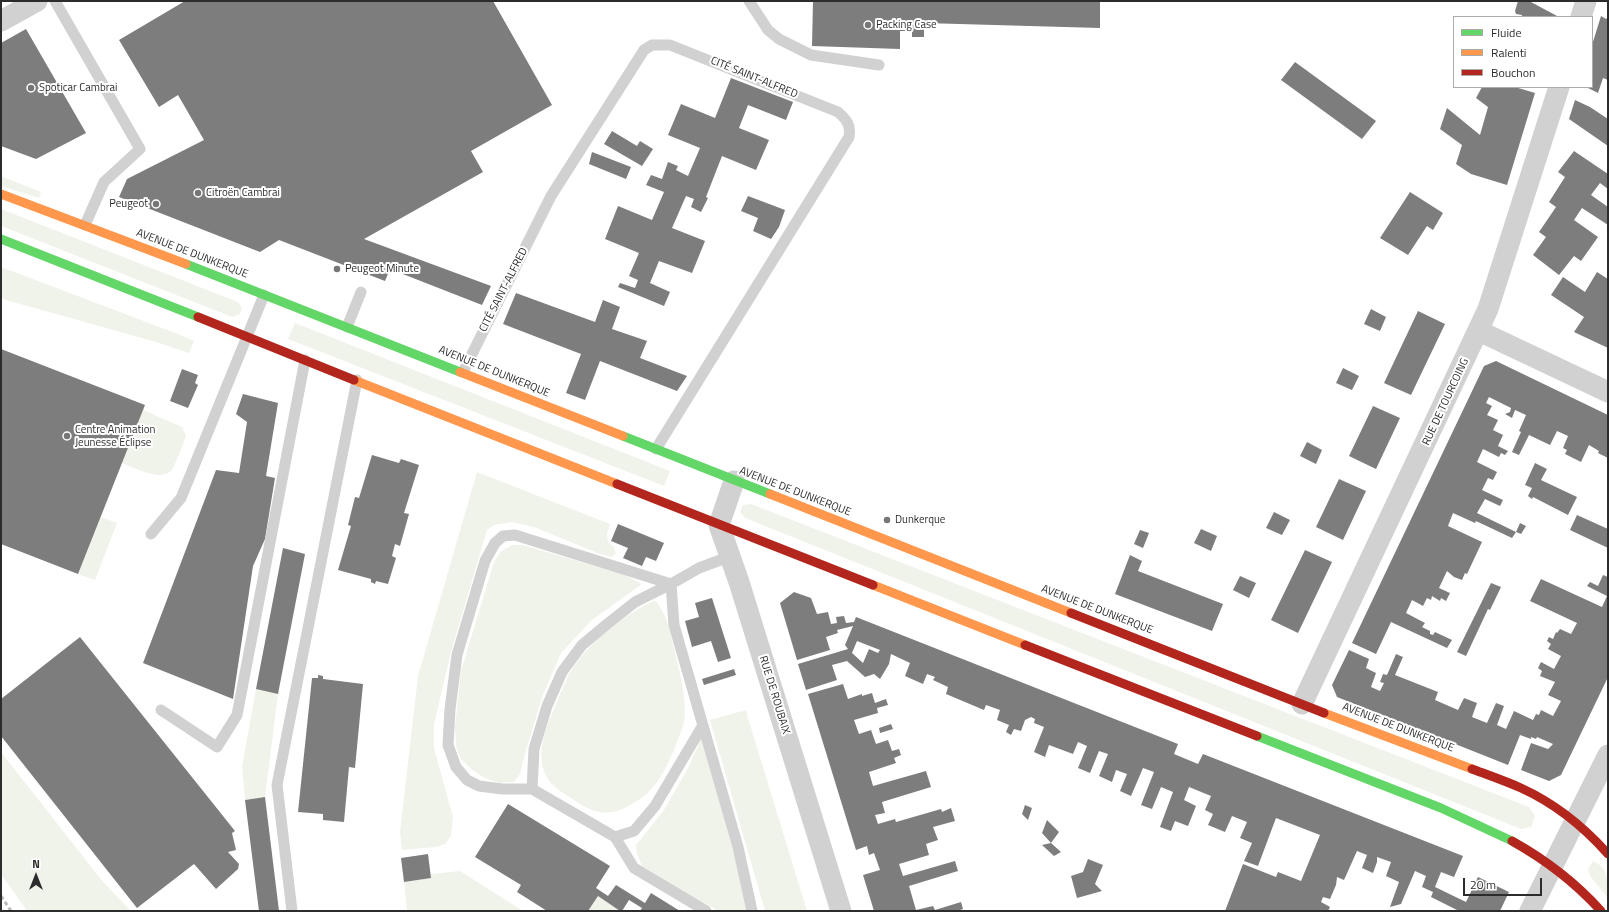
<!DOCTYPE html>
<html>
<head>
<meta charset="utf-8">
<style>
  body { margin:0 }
  #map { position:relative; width:1609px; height:912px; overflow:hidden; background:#fff; font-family:"Titillium Web",sans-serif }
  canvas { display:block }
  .frame { position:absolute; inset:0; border:2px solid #2c2c2c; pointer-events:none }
  .legend { position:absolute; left:1453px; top:16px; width:140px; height:72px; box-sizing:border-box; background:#fff; border:1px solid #ababab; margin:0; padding:5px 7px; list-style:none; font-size:12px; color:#2c2c2c }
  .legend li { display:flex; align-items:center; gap:8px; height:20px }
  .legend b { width:20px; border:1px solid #ababab }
  .north { position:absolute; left:16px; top:856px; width:40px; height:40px; -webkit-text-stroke:3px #fff; paint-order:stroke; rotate:0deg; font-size:11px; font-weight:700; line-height:16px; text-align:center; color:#2c2c2c }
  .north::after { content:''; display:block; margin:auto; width:14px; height:18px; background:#2c2c2c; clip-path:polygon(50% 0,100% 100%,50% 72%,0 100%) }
  .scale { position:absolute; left:1463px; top:878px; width:79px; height:18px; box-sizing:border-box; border:2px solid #2c2c2c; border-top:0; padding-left:5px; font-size:12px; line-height:14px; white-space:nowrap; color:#2c2c2c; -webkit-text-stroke:3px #fff; paint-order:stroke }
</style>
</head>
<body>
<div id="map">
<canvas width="1609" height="912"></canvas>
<div class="frame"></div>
<ul class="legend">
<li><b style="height:5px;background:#63d668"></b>Fluide</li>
<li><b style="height:5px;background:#ff974d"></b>Ralenti</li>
<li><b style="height:5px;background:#b3261e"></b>Bouchon</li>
</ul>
<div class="north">N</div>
<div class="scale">20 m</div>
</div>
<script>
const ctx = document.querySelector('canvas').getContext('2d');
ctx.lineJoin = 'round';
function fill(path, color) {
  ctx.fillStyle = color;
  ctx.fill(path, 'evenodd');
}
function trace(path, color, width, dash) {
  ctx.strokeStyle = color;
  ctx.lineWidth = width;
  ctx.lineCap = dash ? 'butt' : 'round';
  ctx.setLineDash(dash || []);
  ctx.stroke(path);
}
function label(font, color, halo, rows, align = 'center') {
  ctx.font = font + ' "Titillium Web",sans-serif';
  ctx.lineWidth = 4;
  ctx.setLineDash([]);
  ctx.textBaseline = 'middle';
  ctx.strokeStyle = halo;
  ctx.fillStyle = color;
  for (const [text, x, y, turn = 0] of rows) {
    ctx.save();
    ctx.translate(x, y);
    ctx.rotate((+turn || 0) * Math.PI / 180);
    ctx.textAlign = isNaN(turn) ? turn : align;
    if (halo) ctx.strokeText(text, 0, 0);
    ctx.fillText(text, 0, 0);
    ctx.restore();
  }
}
fill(new Path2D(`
  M 1,176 L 41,192 L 39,198 L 1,186 Z
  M 1,209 L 238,302 L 242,308 L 240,314 L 232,317 L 1,226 Z
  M 1,267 L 178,334 L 194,341 L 189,353 L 156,342 L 6,300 L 1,298 Z
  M 295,323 L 670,471 L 664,486 L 288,339 Z
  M 143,410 L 182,427 L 186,436 C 182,446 178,458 173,468 C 164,484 135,468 122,463 Z
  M 477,472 L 610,524 L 607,534 L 608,542 L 614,547 L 616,553 L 612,557 L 600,554 L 534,527 L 512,522 L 494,525 L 487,530 L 451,652 L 434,724 L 434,748 L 453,817 L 451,836 L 445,844 L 436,847 L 402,850 L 400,832 L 418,676 Z
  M 751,504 L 1529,807 L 1535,816 L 1531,827 L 1521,829 L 745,518 L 740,512 L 743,505 Z
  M 101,517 L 117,523 L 95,580 L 78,574 Z
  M 513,545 L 523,545 L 625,575 L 642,584 L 592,620 L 561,653 L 543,695 L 526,750 L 520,774 L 514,782 L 499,783 L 483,777 L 471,769 L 461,759 L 456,747 L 455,727 L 461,671 L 494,562 L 501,551 Z
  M 653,601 L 657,602 C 660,607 663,612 666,618 C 669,626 671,636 673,644 C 678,665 688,700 684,722 C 682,731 677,741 674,750 C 663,775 655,792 630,805 C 625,808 618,811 613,812 C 599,815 585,808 574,800 C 566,795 556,789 550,782 C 533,759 545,729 555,707 C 561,693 566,678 574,666 C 594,638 623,616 653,601 Z
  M 256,689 L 278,694 L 265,797 L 245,800 L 242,767 Z
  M 746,710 L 748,718 L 807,911 L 765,911 L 710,720 Z
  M 702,737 L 743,887 L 746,908 L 745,911 L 719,911 L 692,897 L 642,866 L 637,854 L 636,845 L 664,810 L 688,768 Z
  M 1,752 L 104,883 L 131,911 L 27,911 L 1,874 Z
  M 1593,861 C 1609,868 1608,881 1608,898 L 1590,876 L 1588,869 Z
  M 460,871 L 523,911 L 407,911 L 404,882 L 431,878 L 431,874 Z
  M 598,896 L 620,911 L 588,911 Z`), '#f0f3ea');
fill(new Path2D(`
  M 185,1 L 493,1 L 552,105 L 471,151 L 483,172 L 364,239 L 491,286 L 482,305 L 390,269 L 385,281 L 279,240 L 260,252 L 119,197 L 127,179 L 204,140 L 178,95 L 159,107 L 119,40 Z
  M 813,1 L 1100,1 L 1100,28 L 924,23 L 924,37 L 912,37 L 912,31 L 900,31 L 900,49 L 812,46 Z
  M 1518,1 L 1529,1 L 1559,17 L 1522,17 L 1522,15 L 1516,14 L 1515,11 Z
  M 1601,16 L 1606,19 L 1608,17 L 1608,80 L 1603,78 L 1598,93 L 1586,87 L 1592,87 L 1592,45 Z
  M 26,29 L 86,133 L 36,159 L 1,146 L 1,43 Z
  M 1295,62 L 1376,121 L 1362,139 L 1281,80 Z
  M 731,78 L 793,102 L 786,120 L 748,105 L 739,128 L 769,140 L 756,170 L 722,156 L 706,197 L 708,198 L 701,212 L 691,207 L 694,199 L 686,196 L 672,228 L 705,241 L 692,273 L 659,261 L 650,283 L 670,292 L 664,306 L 618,287 L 620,283 L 635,288 L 638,280 L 629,276 L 639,253 L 605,239 L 618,206 L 652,220 L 664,192 L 646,185 L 651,175 L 662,179 L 668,162 L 678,166 L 676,170 L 688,176 L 700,148 L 668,135 L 681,104 L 715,118 Z
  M 1482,87 L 1515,87 L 1535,93 L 1507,185 L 1471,174 L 1456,164 L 1462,145 L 1440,129 L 1447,108 L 1480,135 L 1488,107 L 1476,98 Z
  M 1575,100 L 1590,107 L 1608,119 L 1608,146 L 1569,119 Z
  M 612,131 L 637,146 L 640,141 L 653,149 L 642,166 L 604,144 Z
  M 1574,151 L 1608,174 L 1608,189 L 1600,183 L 1591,195 L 1608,207 L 1608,225 L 1582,208 L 1574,220 L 1598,237 L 1581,261 L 1574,256 L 1559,275 L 1533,255 L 1546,237 L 1539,232 L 1556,207 L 1549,202 L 1565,177 L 1558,172 Z
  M 592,152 L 631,167 L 626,179 L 589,164 Z
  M 1410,192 L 1443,213 L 1433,230 L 1427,226 L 1408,255 L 1380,238 Z
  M 748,196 L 785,210 L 779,227 L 771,239 L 753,231 L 758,218 L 741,211 Z
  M 1597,272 L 1608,279 L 1608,348 L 1574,332 L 1584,317 L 1551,295 L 1563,277 L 1585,292 Z
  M 516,293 L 595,322 L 603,300 L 620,307 L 612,329 L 647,341 L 640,358 L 687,376 L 677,391 L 600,361 L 585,400 L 566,393 L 581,354 L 503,324 Z
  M 1371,309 L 1386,317 L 1380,331 L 1364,324 Z
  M 1418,311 L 1445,324 L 1411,395 L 1384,383 Z
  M 1,349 L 145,405 L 78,574 L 1,544 Z
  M 1496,361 L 1608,415 L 1608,458 L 1598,453 L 1599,451 L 1589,445 L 1581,462 L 1565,454 L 1567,450 L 1563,448 L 1568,436 L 1557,431 L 1550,445 L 1529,435 L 1519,455 L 1512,452 L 1521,432 L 1519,431 L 1526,415 L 1515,410 L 1512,418 L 1505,414 L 1510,412 L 1511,408 L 1489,397 L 1486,403 L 1492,406 L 1487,415 L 1498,420 L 1493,430 L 1503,435 L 1498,446 L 1508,451 L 1505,455 L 1501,453 L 1499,457 L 1483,449 L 1477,462 L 1497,472 L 1493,480 L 1488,478 L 1482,490 L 1503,500 L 1500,506 L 1485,499 L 1477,513 L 1516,532 L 1512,538 L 1476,521 L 1475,523 L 1453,513 L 1448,526 L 1482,542 L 1467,574 L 1465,573 L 1462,580 L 1454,577 L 1447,571 L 1439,588 L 1450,593 L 1446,601 L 1441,598 L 1440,601 L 1432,596 L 1431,600 L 1427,598 L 1423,606 L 1412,600 L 1406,613 L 1425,623 L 1422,627 L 1430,631 L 1430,634 L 1433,635 L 1435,632 L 1452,640 L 1447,648 L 1391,622 L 1376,654 L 1352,643 L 1484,366 Z
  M 1343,368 L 1359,376 L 1352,390 L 1336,383 Z
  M 182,369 L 198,375 L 195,383 L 198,385 L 188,408 L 170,401 Z
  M 243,394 L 278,403 L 266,476 L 275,478 L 265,539 L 253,566 L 233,699 L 143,663 L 216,470 L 239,473 L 247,422 L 236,414 Z
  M 1373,406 L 1400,418 L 1376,469 L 1349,456 Z
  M 1307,442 L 1322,450 L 1316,464 L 1300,456 Z
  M 372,455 L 399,463 L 401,459 L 419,465 L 404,513 L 409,514 L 400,546 L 395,544 L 392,556 L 396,558 L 388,584 L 376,581 L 375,584 L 371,582 L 371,579 L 338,570 L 351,526 L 348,525 L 355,497 L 359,498 Z
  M 1535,463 L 1547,469 L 1541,480 L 1577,497 L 1568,515 L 1533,497 L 1532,499 L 1528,496 L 1532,488 L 1525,485 Z
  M 1339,479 L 1366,491 L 1343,540 L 1316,527 Z
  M 1274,512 L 1290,520 L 1282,535 L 1266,528 Z
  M 1577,515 L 1608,529 L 1608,548 L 1570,530 Z
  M 1520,523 L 1526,526 L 1521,534 L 1516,532 Z
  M 618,524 L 664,543 L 656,561 L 646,557 L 642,566 L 623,558 L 628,548 L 611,541 Z
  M 1201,529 L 1217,536 L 1211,551 L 1194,543 Z
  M 1140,530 L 1149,533 L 1143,548 L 1134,544 Z
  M 283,548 L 305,554 L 278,694 L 256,689 Z
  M 1305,550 L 1332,562 L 1298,633 L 1271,620 Z
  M 1130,555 L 1142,561 L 1138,571 L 1223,604 L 1212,631 L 1115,594 Z
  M 1603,575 L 1608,577 L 1608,677 L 1561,775 L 1549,781 L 1521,770 L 1531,743 L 1548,749 L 1553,744 L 1537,737 L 1536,739 L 1531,737 L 1531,739 L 1520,735 L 1508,765 L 1337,697 L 1332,685 L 1349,650 L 1369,659 L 1366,668 L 1376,673 L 1371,687 L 1380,691 L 1384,683 L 1380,682 L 1383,674 L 1387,675 L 1396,654 L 1403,657 L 1395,675 L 1438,692 L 1435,700 L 1458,710 L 1464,698 L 1477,703 L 1472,717 L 1487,723 L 1496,703 L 1504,706 L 1497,725 L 1506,729 L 1514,711 L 1533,720 L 1536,714 L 1539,715 L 1541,710 L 1553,716 L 1561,701 L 1548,695 L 1555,682 L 1540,676 L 1542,671 L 1538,668 L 1541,662 L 1554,669 L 1561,656 L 1548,649 L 1551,644 L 1547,641 L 1549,637 L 1553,639 L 1556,632 L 1557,633 L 1560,629 L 1571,634 L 1577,623 L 1530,601 L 1541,579 L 1602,607 L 1607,596 L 1587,586 L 1590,582 L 1598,586 Z
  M 1240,576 L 1256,583 L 1249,598 L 1233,590 Z
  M 1491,583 L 1501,587 L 1490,610 L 1488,609 L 1466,656 L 1457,652 Z
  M 794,592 L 811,598 L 817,614 L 828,612 L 831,624 L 837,623 L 836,617 L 844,616 L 846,623 L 854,622 L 856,617 L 1178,744 L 1174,754 L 1198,764 L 1203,754 L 1463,856 L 1454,877 L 1441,872 L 1435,887 L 1466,902 L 1478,877 L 1509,892 L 1500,911 L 1459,911 L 1431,897 L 1433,892 L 1422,887 L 1426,876 L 1415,871 L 1401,904 L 1390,907 L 1399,882 L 1386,876 L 1391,862 L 1377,857 L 1377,862 L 1373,873 L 1362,868 L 1367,855 L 1357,851 L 1344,880 L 1337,877 L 1336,885 L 1330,899 L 1323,897 L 1321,902 L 1330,907 L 1328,911 L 1225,911 L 1243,864 L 1276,877 L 1278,872 L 1301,881 L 1320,835 L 1276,818 L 1258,866 L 1244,861 L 1252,843 L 1240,838 L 1247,822 L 1232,816 L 1225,832 L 1208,825 L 1213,814 L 1205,810 L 1211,796 L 1189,787 L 1184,800 L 1196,806 L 1188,826 L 1175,821 L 1171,831 L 1160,827 L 1173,792 L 1161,787 L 1152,809 L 1141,805 L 1154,772 L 1143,768 L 1131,796 L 1120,791 L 1127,774 L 1116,770 L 1112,782 L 1099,776 L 1108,754 L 1099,751 L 1090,773 L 1078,768 L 1087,746 L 1078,742 L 1073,754 L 1049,745 L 1045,757 L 1034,752 L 1044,727 L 1034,723 L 1035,719 L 1031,717 L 1025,720 L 1021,731 L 1014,729 L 1011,735 L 1006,732 L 1009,725 L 997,720 L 1000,710 L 986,705 L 984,710 L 946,694 L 948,687 L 933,680 L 935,677 L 927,674 L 923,684 L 905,676 L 910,663 L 891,654 L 889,664 L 880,679 L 874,674 L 865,677 L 847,661 L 832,665 L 837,680 L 806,690 L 798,664 L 848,649 L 845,645 L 853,626 L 837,630 L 838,633 L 826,637 L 830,650 L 797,660 L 780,603 ZM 857,641 L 880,650 L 878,653 L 869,649 L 863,663 L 852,653 Z
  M 712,598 L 731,658 L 718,662 L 711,641 L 692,647 L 685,621 L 699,617 L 695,603 Z
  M 80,637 L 235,831 L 232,833 L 236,850 L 228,852 L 239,864 L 238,869 L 216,889 L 194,864 L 137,908 L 1,736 L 1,699 Z
  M 734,669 L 736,675 L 704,685 L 702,679 Z
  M 318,675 L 323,676 L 323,679 L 363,684 L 355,768 L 349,767 L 344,822 L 323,820 L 323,814 L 298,812 L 312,678 L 318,678 Z
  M 843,684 L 848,699 L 862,694 L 862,696 L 872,693 L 875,703 L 886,699 L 888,705 L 877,708 L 878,713 L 854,720 L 859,734 L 871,730 L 876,744 L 888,740 L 892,751 L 899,749 L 901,755 L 894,758 L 896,763 L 869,772 L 873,786 L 926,771 L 931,787 L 882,802 L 885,813 L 875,815 L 878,824 L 895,819 L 896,822 L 941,809 L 942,812 L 951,808 L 955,821 L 933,827 L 938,840 L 926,844 L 929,855 L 899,864 L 903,876 L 955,861 L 958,871 L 909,886 L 916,910 L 933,906 L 935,910 L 961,902 L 963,909 L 957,911 L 874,911 L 863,875 L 880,870 L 874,853 L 869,855 L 867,846 L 856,850 L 808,694 Z
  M 891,724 L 893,729 L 880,733 L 879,728 Z
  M 265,797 L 279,911 L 259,911 L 245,800 Z
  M 508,804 L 610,866 L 596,888 L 608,896 L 616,885 L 645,903 L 651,893 L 680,911 L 640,911 L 642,908 L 629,900 L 622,911 L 620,911 L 598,896 L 588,911 L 547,911 L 517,892 L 521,885 L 475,857 Z
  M 1025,805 L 1032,808 L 1028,820 L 1022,814 Z
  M 1047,820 L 1059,832 L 1051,843 L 1042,833 Z
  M 1051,843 L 1061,852 L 1054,856 L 1042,845 Z
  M 428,854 L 431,878 L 404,882 L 401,858 Z
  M 1088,859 L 1103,865 L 1095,884 L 1102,891 L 1077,898 L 1071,876 L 1083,872 Z`), '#7d7d7d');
trace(new Path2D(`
  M 55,1 L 140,149 L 104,182 L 85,225
  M 749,1 L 768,30 L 779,39 L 811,55 L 879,65
  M 347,327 L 361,292
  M 463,372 L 551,196 L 644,50 L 652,45 L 670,45 L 838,112 C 847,120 851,125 849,137 L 656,449
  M 151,534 L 181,498 L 264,295
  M 161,710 L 217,747 L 237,715 L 305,360
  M 703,725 L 655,806 L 634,831 L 615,837 L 532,789 L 502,789 L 479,786 L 467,780 L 456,767 L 448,745 L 450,709 L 457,655 L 485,561 L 495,543 L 503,536 L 515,535 L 671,584 L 699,568 L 731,556
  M 532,789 L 534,749 L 547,706 L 562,672 L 582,645 L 606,625 L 635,602 L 671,584 L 674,625 L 738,847 L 752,911
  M 615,837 L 634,868 L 706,911
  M 292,911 L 277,785 L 357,380`), '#d1d1d1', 11);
trace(new Path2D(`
  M 1581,17 L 1586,1
  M 1,21 L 37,1
  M 1479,331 L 1608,392
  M 734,481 L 719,525 L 739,582 L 841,911
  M 1302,704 L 1488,309 L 1559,87
  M 1530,911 L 1608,755`), '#d1d1d1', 21);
trace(new Path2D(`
  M 1,239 L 198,317
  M 186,264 L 460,372
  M 623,436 L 770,494
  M 1257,736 L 1441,808 L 1512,841`), '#63d668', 9);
trace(new Path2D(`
  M 1,194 L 186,264
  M 460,372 L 623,436
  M 354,380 L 617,484
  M 770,494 L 1071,613
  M 873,585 L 1025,645
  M 1324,713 L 1472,769`), '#ff974d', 9);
trace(new Path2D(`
  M 198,317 L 354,380
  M 617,484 L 873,585
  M 1071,613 L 1324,713
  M 1025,645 L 1257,736
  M 1472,769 C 1488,775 1505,781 1521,788 C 1554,803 1584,827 1608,854
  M 1512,841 C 1546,860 1575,882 1601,911`), '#b3261e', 9);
trace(new Path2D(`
  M 1,896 L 11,911`), '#b8b8b8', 3, [4, 3]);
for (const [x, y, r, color] of [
  [868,25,4,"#767676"],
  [31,88,4,"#767676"],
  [198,193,4,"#767676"],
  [156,204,4,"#767676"],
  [337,269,4,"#767676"],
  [67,436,4,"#767676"],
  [887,520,4,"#767676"]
]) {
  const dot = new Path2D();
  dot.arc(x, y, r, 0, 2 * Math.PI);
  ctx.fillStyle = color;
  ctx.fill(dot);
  trace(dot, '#fff', 1.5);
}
label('11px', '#2c2c2c', '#fff', [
  ["Packing Case",876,25],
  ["Spoticar Cambrai",39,88],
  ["Citroën Cambrai",206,193],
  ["Peugeot",148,204,"right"],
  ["Peugeot Minute",345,269],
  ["Centre Animation",75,430],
  ["Jeunesse Éclipse",75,443],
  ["Dunkerque",895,520]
], 'left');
label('11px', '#2c2c2c', '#fff', [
  ["CITÉ SAINT-ALFRED",754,78,22],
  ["AVENUE DE DUNKERQUE",192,254,21],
  ["CITÉ SAINT-ALFRED",504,290,-63],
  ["AVENUE DE DUNKERQUE",494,372,22],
  ["RUE DE TOURCOING",1446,402,-65],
  ["AVENUE DE DUNKERQUE",795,492,21],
  ["AVENUE DE DUNKERQUE",1097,610,21],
  ["RUE DE ROUBAIX",774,695,73],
  ["AVENUE DE DUNKERQUE",1398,728,21]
]);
</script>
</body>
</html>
